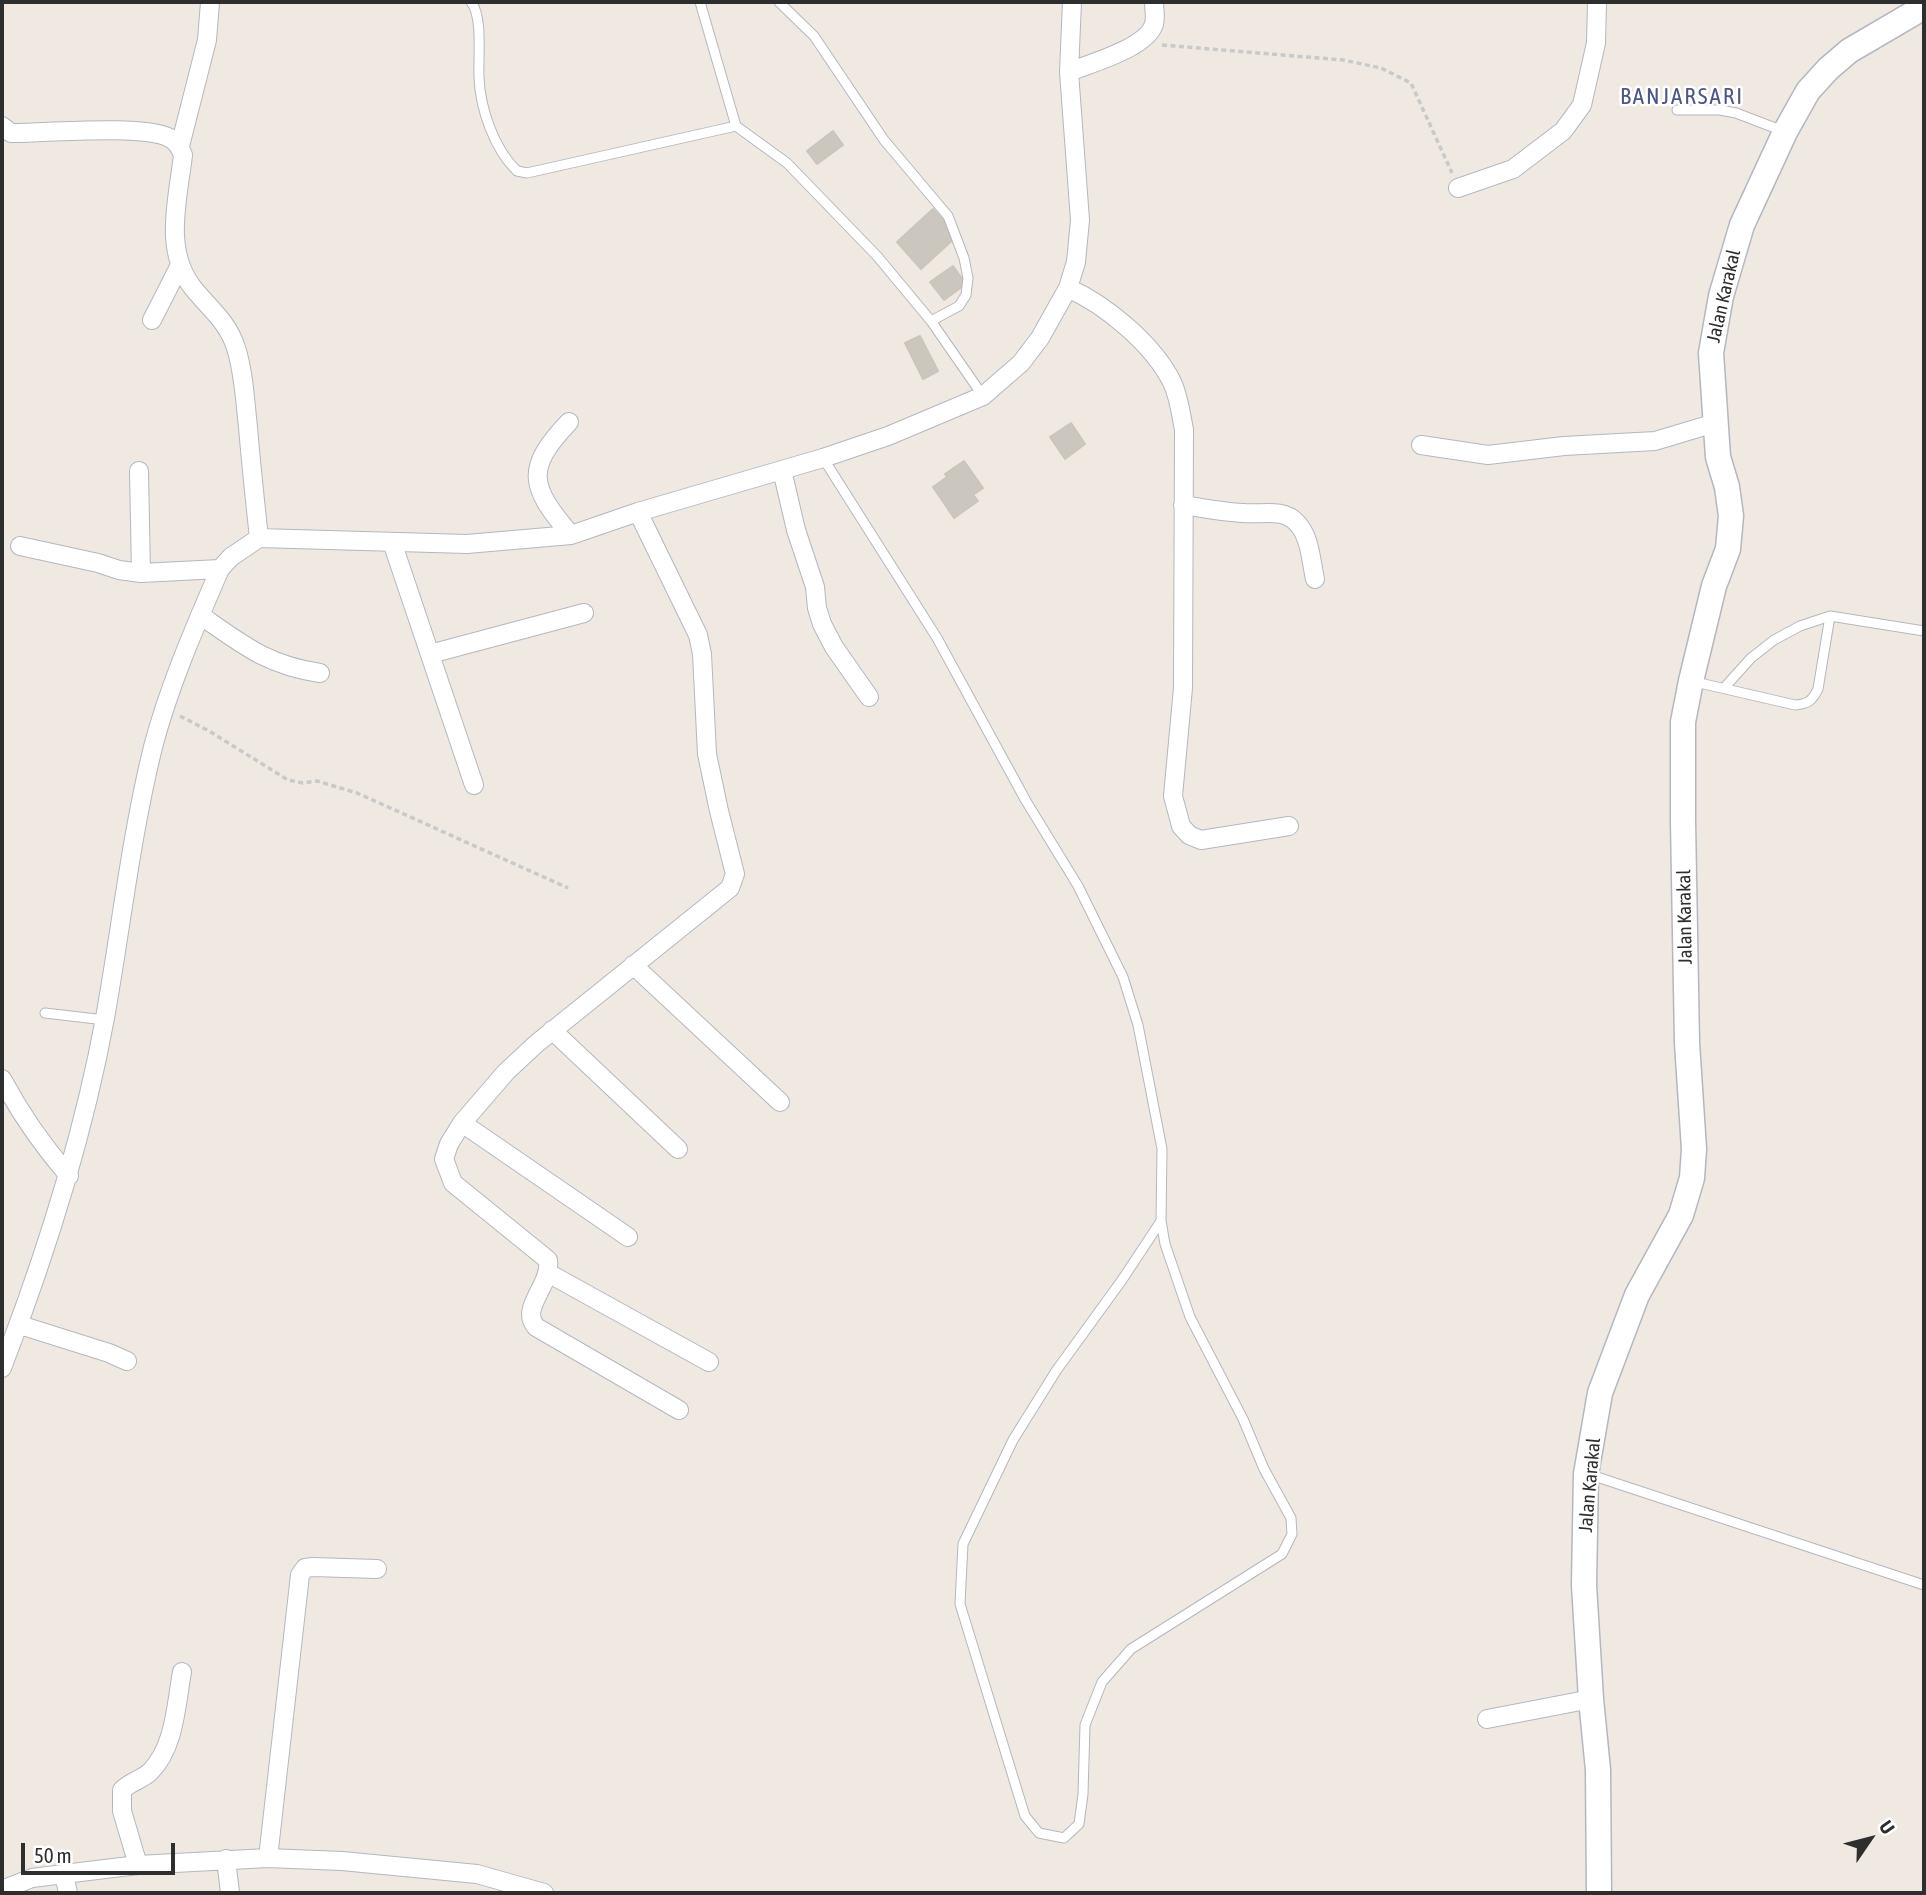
<!DOCTYPE html>
<html>
<head>
<meta charset="utf-8">
<style>
  body { margin:0 }
  #map { position:relative; width:1926px; height:1895px; overflow:hidden; background:#efe9e1; font-family:"Asap Condensed",sans-serif }
  canvas { display:block }
  .frame { position:absolute; inset:0; border:4px solid #2e2e2e; pointer-events:none }
  .north { position:absolute; left:1835px; top:1804px; width:70px; height:70px; -webkit-text-stroke:5px #fff; paint-order:stroke; rotate:55deg; font-size:19px; font-weight:700; line-height:28px; text-align:center; color:#2e2e2e }
  .north::after { content:''; display:block; margin:auto; width:24px; height:32px; background:#2e2e2e; clip-path:polygon(50% 0,100% 100%,50% 72%,0 100%) }
  .scale { position:absolute; left:21px; top:1843px; width:154px; height:32px; box-sizing:border-box; border:4px solid #2e2e2e; border-top:0; padding-left:9px; font-size:21px; line-height:24px; white-space:nowrap; color:#2e2e2e; -webkit-text-stroke:5px #fff; paint-order:stroke }
</style>
</head>
<body>
<div id="map">
<canvas width="1926" height="1895"></canvas>
<div class="frame"></div>
<div class="north">U</div>
<div class="scale">50 m</div>
</div>
<script>
const ctx = document.querySelector('canvas').getContext('2d');
ctx.lineJoin = 'round';
function fill(path, color) {
  ctx.fillStyle = color;
  ctx.fill(path, 'evenodd');
}
function trace(path, color, width, dash) {
  ctx.strokeStyle = color;
  ctx.lineWidth = width;
  ctx.lineCap = dash ? 'butt' : 'round';
  ctx.setLineDash(dash || []);
  ctx.stroke(path);
}
function label(font, color, halo, rows, align = 'center') {
  ctx.font = font + ' "Asap Condensed",sans-serif';
  ctx.lineWidth = 5;
  ctx.setLineDash([]);
  ctx.textBaseline = 'middle';
  ctx.strokeStyle = halo;
  ctx.fillStyle = color;
  for (const [text, x, y, turn = 0] of rows) {
    ctx.save();
    ctx.translate(x, y);
    ctx.rotate((+turn || 0) * Math.PI / 180);
    ctx.textAlign = isNaN(turn) ? turn : align;
    if (halo) ctx.strokeText(text, 0, 0);
    ctx.fillText(text, 0, 0);
    ctx.restore();
  }
}
const building = new Path2D(`
  M 833,131 L 843,145 L 817,164 L 807,151 Z
  M 933,209 L 957,236 L 921,269 L 897,242 Z
  M 953,266 L 966,284 L 944,300 L 930,282 Z
  M 920,336 L 938,371 L 923,379 L 905,343 Z
  M 1071,423 L 1085,444 L 1065,459 L 1050,437 Z
  M 964,461 L 983,488 L 973,495 L 978,501 L 954,518 L 933,487 L 947,477 L 945,474 Z`);
fill(building, '#cbc7bf');
trace(building, '#cbc5ba', 2);
const lane = new Path2D(`
  M 471,2 C 483,16 478,58 479,77 C 480,108 494,149 517,171 L 527,173 L 736,126
  M 700,2 L 736,126 L 787,163 L 877,256 L 931,321 L 983,396
  M 779,2 L 814,36 L 884,140 L 948,216 L 964,258 L 968,278 L 966,295 L 959,306 L 931,321
  M 1677,110 L 1720,110 L 1736,113 L 1783,131
  M 823,458 L 937,638 L 1026,801 L 1078,886 L 1123,977 L 1138,1025 L 1162,1149 L 1161,1221 L 1165,1244 L 1190,1317 L 1243,1419 L 1264,1469 L 1291,1518 L 1292,1534 L 1282,1554 L 1131,1649 L 1102,1682 L 1085,1725 L 1083,1794 L 1079,1824 L 1064,1838 L 1039,1833 L 1025,1816 L 960,1604 L 963,1544 L 1013,1440 L 1056,1371 L 1122,1280 L 1161,1221
  M 1691,681 L 1795,705 C 1808,704 1812,701 1818,689 L 1830,616
  M 1724,688 L 1751,658 L 1774,640 L 1800,626 L 1830,616 L 1924,631
  M 45,1013 L 105,1020
  M 1588,1474 L 1924,1585`);
const street = new Path2D(`
  M 1069,72 C 1091,63 1147,48 1154,24 C 1156,17 1154,9 1154,2
  M 2,126 L 11,133 C 44,133 144,124 170,138 C 177,142 180,147 183,155 C 178,199 163,250 193,288 C 210,309 228,322 236,348 C 244,373 245,401 248,427 C 251,464 255,501 259,538
  M 180,146 L 207,40 L 210,2
  M 1458,188 L 1513,169 L 1563,131 L 1582,105 L 1596,43 L 1597,2
  M 1068,288 C 1106,305 1153,344 1172,382 C 1179,397 1181,414 1184,430 L 1183,688 L 1173,796 L 1181,826 L 1189,835 L 1201,840 L 1289,826
  M 152,320 L 180,265
  M 569,422 C 524,469 530,487 571,535
  M 1421,445 L 1488,455 L 1564,446 L 1655,441 L 1715,423
  M 782,470 L 796,530 L 815,587 L 817,608 L 822,624 L 834,647 L 869,697
  M 139,471 L 141,573
  M 1183,505 C 1203,508 1223,512 1243,513 C 1261,515 1282,508 1296,522 C 1310,535 1311,561 1315,579
  M 638,512 L 698,635 L 702,654 L 707,754 L 719,811 L 735,874 L 730,888 L 536,1044 L 506,1072 L 462,1123 L 449,1144 L 444,1159 L 453,1183 L 548,1260 C 552,1285 519,1308 536,1327 L 679,1410
  M 392,542 L 474,785
  M 20,546 L 98,563 L 119,570 L 141,573 L 220,569
  M 200,615 C 243,645 267,665 320,673
  M 430,654 L 584,613
  M 633,965 L 780,1102
  M 552,1030 L 678,1149
  M 2,1079 C 20,1113 44,1147 69,1176
  M 462,1123 L 628,1237
  M 548,1273 L 709,1362
  M 20,1325 L 109,1353 L 127,1361
  M 2,1368 C 46,1254 83,1138 105,1018 C 121,928 131,836 153,747 C 169,686 195,627 220,569 L 231,557 L 259,538 L 467,544 L 571,535 L 638,512 L 823,458 L 888,436 L 983,396 L 1021,363 L 1040,338 L 1068,288 L 1076,262 L 1080,220 L 1069,72 L 1072,2
  M 1487,1719 L 1591,1699
  M 268,1858 L 300,1575 L 305,1568 L 313,1567 L 377,1569
  M 226,1859 L 230,1893
  M 138,1865 L 122,1811 L 122,1790 C 130,1782 141,1780 150,1772 C 175,1747 176,1705 182,1672
  M 64,1874 L 68,1893
  M 2,1890 L 32,1878 L 64,1874 L 138,1865 L 268,1858 L 342,1861 L 477,1874 L 544,1893`);
const secondary = new Path2D(`
  M 1599,1893 L 1598,1770 L 1591,1699 L 1584,1585 L 1586,1474 L 1600,1393 L 1637,1295 L 1681,1215 L 1692,1178 L 1694,1149 L 1687,1043 L 1683,821 L 1683,722 L 1691,681 L 1714,586 L 1728,549 L 1731,516 L 1727,487 L 1718,457 L 1711,353 L 1721,296 L 1742,225 L 1785,132 L 1808,91 L 1828,69 L 1849,51 L 1924,7`);
trace(lane, '#b4b7c1', 11);
trace(street, '#b4b7c1', 20);
trace(secondary, '#b4b7c1', 27);
trace(new Path2D(`
  M 1162,45 L 1343,60 L 1381,68 L 1411,83 L 1452,173
  M 180,716 L 209,731 L 288,780 L 303,783 L 317,781 L 357,793 L 568,888`), '#c9c9c9', 3.5, [5, 3.5]);
trace(lane, '#fff', 9);
trace(street, '#fff', 18);
trace(secondary, '#fff', 24);
label('19px', '#2e2e2e', '#fff', [
  ["Jalan Karakal",1724,296,-77],
  ["Jalan Karakal",1685,917,-91],
  ["Jalan Karakal",1590,1485,-85]
]);
ctx.letterSpacing = '2px';
label('23px', '#4d5680', '#fff', [
  ["BANJARSARI",1682,97]
]);
ctx.letterSpacing = '0px';
</script>
</body>
</html>
